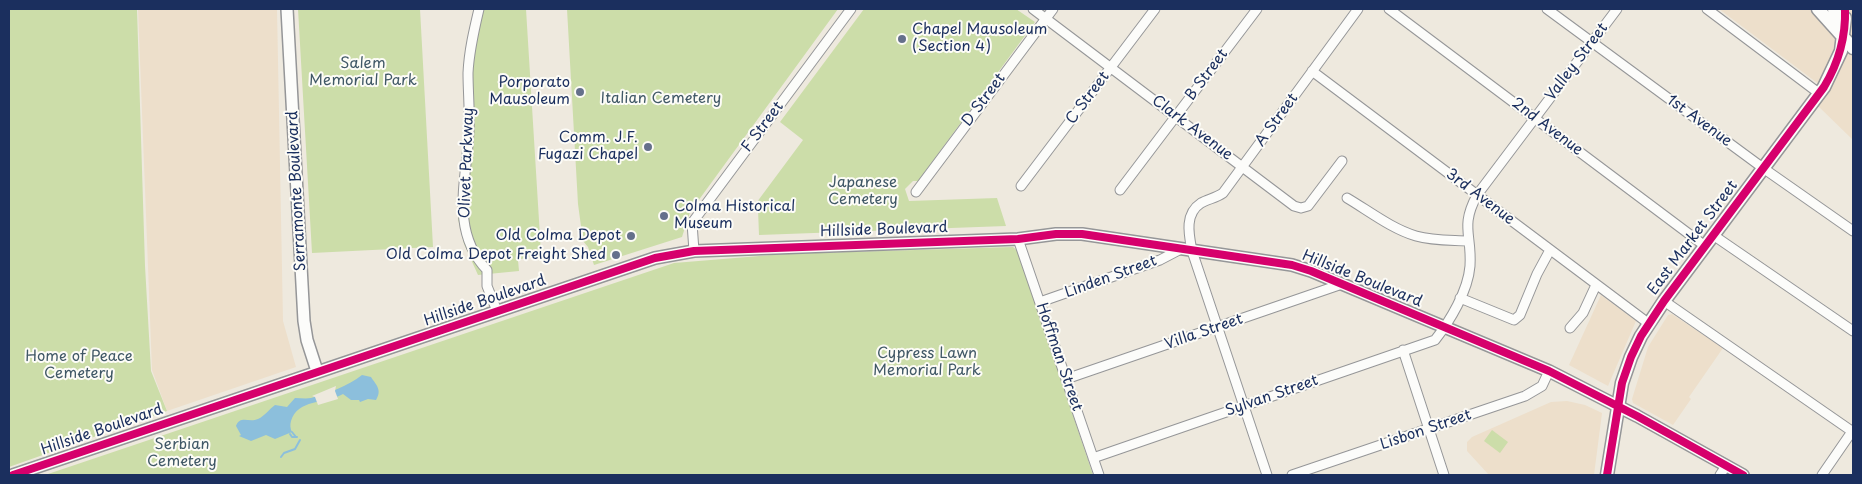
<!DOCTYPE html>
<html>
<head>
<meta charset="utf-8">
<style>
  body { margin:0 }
  #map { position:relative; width:1862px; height:484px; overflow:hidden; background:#eee9de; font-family:"Playpen Sans",sans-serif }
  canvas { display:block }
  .frame { position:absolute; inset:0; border:10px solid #1b2f5e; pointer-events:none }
</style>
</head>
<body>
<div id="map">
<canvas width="1862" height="484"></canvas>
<div class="frame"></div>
</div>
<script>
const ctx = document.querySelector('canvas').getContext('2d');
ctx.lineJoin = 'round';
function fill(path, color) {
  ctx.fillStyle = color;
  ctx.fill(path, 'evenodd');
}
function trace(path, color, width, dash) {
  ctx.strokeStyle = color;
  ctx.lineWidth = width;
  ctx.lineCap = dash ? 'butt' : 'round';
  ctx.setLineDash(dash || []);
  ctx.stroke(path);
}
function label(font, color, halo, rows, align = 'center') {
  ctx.font = font + ' "Playpen Sans",sans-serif';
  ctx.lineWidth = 4;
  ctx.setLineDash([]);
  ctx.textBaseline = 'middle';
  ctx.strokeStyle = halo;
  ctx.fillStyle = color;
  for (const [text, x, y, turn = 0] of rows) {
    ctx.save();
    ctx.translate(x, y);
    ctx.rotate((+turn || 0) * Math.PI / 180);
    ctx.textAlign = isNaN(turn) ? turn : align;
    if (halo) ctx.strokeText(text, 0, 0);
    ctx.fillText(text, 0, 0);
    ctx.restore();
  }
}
fill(new Path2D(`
  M 138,9 L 277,9 L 283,321 L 296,367 L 167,411 L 152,370 Z
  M 1719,9 L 1853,9 L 1853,140 L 1817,105 L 1828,91 Z
  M 1601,295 L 1636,321 L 1608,386 L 1569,365 Z
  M 1672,314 L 1723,348 L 1689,397 L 1691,399 L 1673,425 L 1633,403 L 1632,399 L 1648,347 L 1668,315 Z
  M 1567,401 L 1585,405 L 1602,413 L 1594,475 L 1489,475 L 1467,451 L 1467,442 L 1472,437 L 1551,402 Z`), '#eddfcb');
fill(new Path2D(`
  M 9,9 L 137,9 L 145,266 L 151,371 L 167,411 L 9,467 Z
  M 298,9 L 420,9 L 433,247 L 312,253 Z
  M 479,9 L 526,9 L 541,253 L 518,260 L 519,271 L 478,275 L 464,244 L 458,219 L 458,206 L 464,156 L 466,125 L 464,73 Z
  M 567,9 L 838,9 L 690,212 L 682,237 L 594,265 L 588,247 L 583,241 L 578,204 Z
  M 864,9 L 1016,9 L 1035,22 L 918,181 L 913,181 L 905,189 L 909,201 L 997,198 L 1006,226 L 759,235 L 758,209 L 754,206 L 803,140 L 780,122 Z
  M 1013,247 L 1018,251 L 1093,475 L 45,475 L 674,263 L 784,254 Z
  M 1492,430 L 1508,442 L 1500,453 L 1484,441 Z`), '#ccdda9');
fill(new Path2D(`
  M 362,375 L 371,377 C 377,386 382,390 376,400 L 368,399 L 360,402 L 359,400 L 351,400 L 343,394 C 325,404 297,399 291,421 C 290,425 290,428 292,432 L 275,439 L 266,435 L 251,441 L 239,436 L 241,435 L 236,426 C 240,415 249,423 258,419 C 265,416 269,409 275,405 L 287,407 L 295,398 C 300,398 306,399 311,398 C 329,393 348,386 362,375 Z`), '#8cbfdc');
fill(new Path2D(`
  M 336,386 L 335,391 L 338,399 L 318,405 L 315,397 L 312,396 Z`), '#eee9de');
trace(new Path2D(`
  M 292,432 L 296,437
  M 290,434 L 292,437 L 297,437
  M 281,457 L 284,453 L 295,449 L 300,440`), '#8cbfdc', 2);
const minor = new Path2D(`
  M 479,9 C 474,30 469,51 468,73 C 468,92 470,111 469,131 C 467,179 449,230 487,270 L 487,286 L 497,311
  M 1033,9 L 1294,206 L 1301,208 L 1308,206 L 1342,161
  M 1389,9 L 1705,246
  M 1547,9 L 1763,168 L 1853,231
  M 1707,9 L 1820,94
  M 1312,71 L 1648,323
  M 1021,186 L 1155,9
  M 1120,190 L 1257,9
  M 916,192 L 1053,9
  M 1347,198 C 1369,211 1392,229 1416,236 C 1433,241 1451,240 1468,241
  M 1713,235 L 1853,331
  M 1018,239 L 1099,475
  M 694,251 L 692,223 L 851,9
  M 1460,298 L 1514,320 L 1520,315 L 1537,274 L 1550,250
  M 1664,301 L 1853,432
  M 1040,302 L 1160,260 L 1181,249
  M 1570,328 L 1583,313 L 1596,285
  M 1403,350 L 1444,475
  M 1066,379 L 1342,284
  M 1093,458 L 1435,340 C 1450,321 1468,291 1470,266 C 1472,234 1460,227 1477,195 L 1617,9
  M 1267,475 L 1192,251 C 1189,235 1184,214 1201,203 C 1208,199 1216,198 1223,193 L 1358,9
  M 1292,475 L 1525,396 L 1542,386 L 1549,371
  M 1720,475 L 1726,466
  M 1822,475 L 1853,430`);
const secondary = new Path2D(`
  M 287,9 L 304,321 L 307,340 L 317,371
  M 13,475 L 655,258 L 694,251 L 1018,239 L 1056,234 L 1082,234 L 1292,265 L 1311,271 L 1549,371 L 1637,416 L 1743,475`);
const primary = new Path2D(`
  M 1818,9 L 1853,48
  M 1834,9 L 1841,30
  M 1607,475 L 1622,383 L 1631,357 L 1641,336 L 1664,301 L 1824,87 L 1841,51 L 1845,18`);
trace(minor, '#959698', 11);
trace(secondary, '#959698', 14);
trace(primary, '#959698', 15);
trace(minor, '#fcfcfa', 9);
trace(secondary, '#fcfcfa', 11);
trace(primary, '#fcfcfa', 12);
trace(new Path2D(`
  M 13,475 L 655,258 L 694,251 L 1018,239 L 1056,234 L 1082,234 L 1292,265 L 1311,271 L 1549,371 L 1637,416 L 1743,475
  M 1607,475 L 1622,383 L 1631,357 L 1641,336 L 1664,301 L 1824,87 C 1839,62 1846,38 1845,9`), '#d6006c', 8);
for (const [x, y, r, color] of [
  [902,39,5,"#65708b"],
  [580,92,5,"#65708b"],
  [648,147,5,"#65708b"],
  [664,216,5,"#65708b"],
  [631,236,5,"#65708b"],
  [616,255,5,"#65708b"]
]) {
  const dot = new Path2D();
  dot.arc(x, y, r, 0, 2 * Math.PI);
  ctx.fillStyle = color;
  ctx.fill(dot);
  trace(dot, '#fdfcf7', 2);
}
label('15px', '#1b2f5e', '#fdfcf7', [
  ["Chapel Mausoleum",912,30,"left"],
  ["(Section 4)",912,47,"left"],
  ["Porporato",570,83],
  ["Mausoleum",570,100],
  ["Comm. J.F.",638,138],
  ["Fugazi Chapel",638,155],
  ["Colma Historical",674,207,"left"],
  ["Museum",674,224,"left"],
  ["Old Colma Depot",621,236],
  ["Old Colma Depot Freight Shed",606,255]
], 'right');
label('15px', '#1b2f5e', '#fdfcf7', [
  ["Valley Street",1577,62,-53],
  ["B Street",1207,75,-53],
  ["C Street",1088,98,-53],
  ["D Street",984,100,-53],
  ["A Street",1277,120,-54],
  ["1st Avenue",1699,121,36],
  ["F Street",763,127,-53],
  ["2nd Avenue",1547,127,37],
  ["Clark Avenue",1192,128,37],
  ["Olivet Parkway",467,163,-88],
  ["Serramonte Boulevard",297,191,-93],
  ["3rd Avenue",1480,197,37],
  ["Hillside Boulevard",884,230,-2],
  ["East Market Street",1693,238,-53],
  ["Linden Street",1111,277,-20],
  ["Hillside Boulevard",1362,279,22],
  ["Hillside Boulevard",485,301,-19],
  ["Villa Street",1204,332,-19],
  ["Hoffman Street",1059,357,71],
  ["Sylvan Street",1272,396,-19],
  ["Hillside Boulevard",102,430,-19],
  ["Lisbon Street",1426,430,-19]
]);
label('15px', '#405866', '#fdfcf7', [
  ["Salem",363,64],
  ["Memorial Park",363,81],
  ["Italian Cemetery",661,99],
  ["Japanese",863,183],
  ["Cemetery",863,200],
  ["Cypress Lawn",927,354],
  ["Memorial Park",927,371],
  ["Home of Peace",79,357],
  ["Cemetery",79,374],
  ["Serbian",182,445],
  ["Cemetery",182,462]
]);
</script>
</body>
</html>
